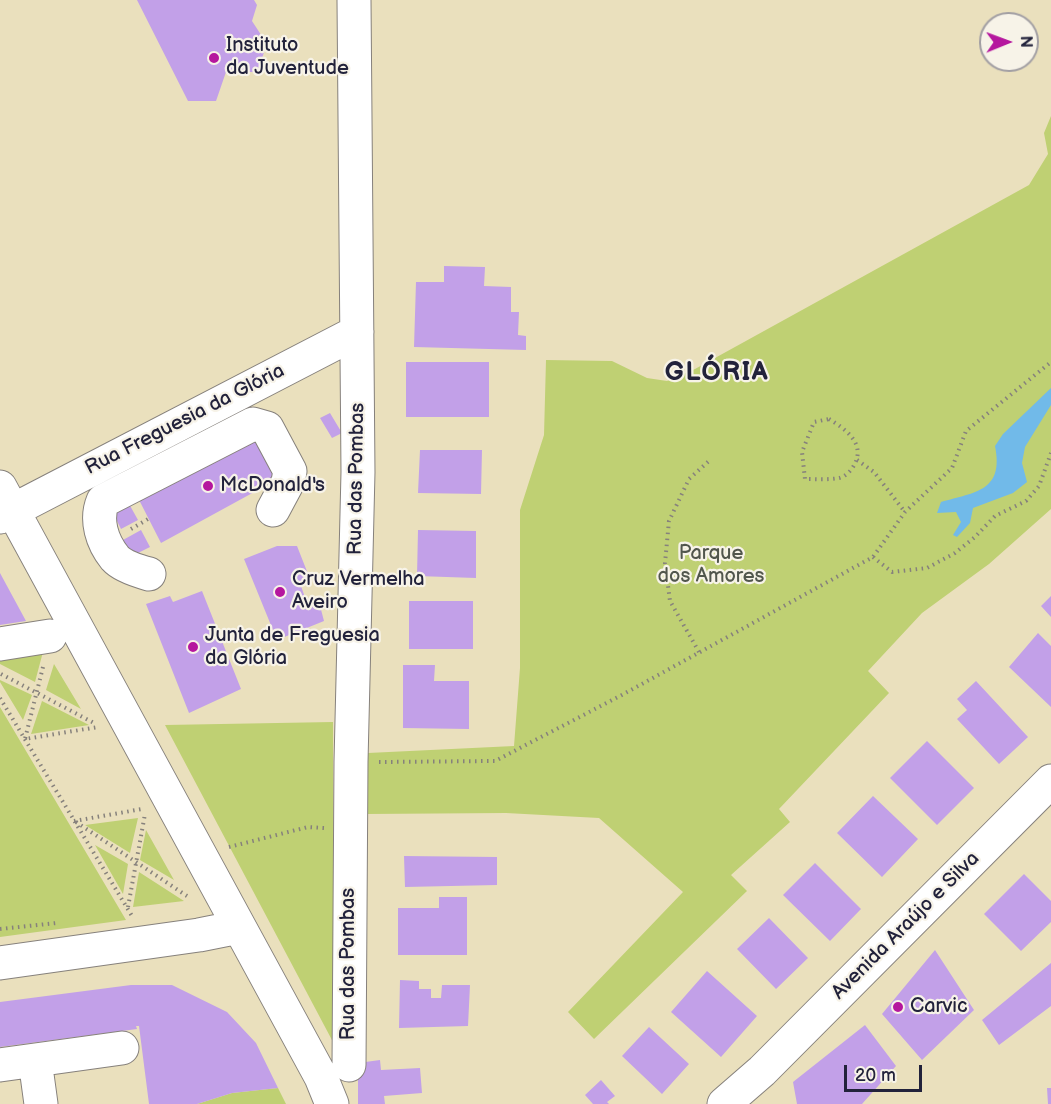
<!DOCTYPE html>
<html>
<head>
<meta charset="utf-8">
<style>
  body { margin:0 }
  #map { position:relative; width:1051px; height:1104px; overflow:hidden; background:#eae0bd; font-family:"Balsamiq Sans",sans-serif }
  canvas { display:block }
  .north { position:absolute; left:979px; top:12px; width:60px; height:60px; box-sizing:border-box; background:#f7f3e8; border:2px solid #a29fa3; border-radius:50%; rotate:89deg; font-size:16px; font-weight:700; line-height:24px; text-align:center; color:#22223b }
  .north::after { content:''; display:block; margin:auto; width:21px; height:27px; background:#b5179e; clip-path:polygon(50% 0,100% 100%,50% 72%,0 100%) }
  .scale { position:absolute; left:844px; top:1065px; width:78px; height:27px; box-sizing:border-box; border:3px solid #22223b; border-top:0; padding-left:8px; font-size:18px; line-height:21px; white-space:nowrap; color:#22223b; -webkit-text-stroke:4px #f7f3e8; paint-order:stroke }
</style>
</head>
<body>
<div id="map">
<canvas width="1051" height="1104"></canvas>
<div class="north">N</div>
<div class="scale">20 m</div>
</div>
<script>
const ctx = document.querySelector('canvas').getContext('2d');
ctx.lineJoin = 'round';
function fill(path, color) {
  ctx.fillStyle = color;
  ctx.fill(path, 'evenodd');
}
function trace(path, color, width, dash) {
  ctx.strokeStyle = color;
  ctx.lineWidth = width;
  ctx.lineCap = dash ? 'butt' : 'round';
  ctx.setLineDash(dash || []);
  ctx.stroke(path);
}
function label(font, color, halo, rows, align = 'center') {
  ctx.font = font + ' "Balsamiq Sans",sans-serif';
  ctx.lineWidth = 4.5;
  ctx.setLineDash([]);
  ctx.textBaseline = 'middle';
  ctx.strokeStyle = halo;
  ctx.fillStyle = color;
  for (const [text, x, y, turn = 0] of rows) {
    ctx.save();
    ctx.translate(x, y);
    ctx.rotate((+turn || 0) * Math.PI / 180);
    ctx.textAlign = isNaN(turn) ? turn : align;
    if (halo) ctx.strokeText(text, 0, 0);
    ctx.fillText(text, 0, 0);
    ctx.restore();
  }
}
fill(new Path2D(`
  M 1051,116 L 1051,509 L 989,564 L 922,613 L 868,671 L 889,693 L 779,809 L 790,822 L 731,875 L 747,891 L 594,1039 L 568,1012 L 683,892 L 599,818 L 506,813 L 365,814 L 368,753 L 514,746 L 520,668 L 520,510 L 544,435 L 546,360 L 612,361 L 647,378 L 667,381 L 695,369 L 1029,185 L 1048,154 L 1044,133 Z
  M 44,648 L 35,682 L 0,664 L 0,653 Z
  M 54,664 L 81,709 L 46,690 Z
  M 0,680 L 32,695 L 23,720 L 0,682 Z
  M 42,701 L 89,725 L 31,734 Z
  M 0,707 L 126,920 L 0,937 Z
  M 333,722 L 333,1042 L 165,725 Z
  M 138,818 L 130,853 L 85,825 Z
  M 146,830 L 174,880 L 140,860 Z
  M 95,845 L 128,864 L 123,894 Z
  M 139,872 L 184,901 L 133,907 Z
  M 278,1088 L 286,1104 L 197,1104 L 232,1093 Z`), '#bfd073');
fill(new Path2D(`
  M 1051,388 L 1051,405 L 1025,447 L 1022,463 L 1027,482 L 1013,493 L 973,508 L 970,523 L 957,537 L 953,535 L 961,522 L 956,512 L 937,513 L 941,502 C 976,492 1004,491 995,446 L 1003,434 Z`), '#71bae9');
fill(new Path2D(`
  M 137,0 L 254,0 L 257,5 L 252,21 L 267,44 L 257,72 L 226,72 L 216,101 L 188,101 Z
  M 444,266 L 485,267 L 484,286 L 511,287 L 511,312 L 519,312 L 518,335 L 526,336 L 526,350 L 414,347 L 416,282 L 444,282 Z
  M 406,362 L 489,362 L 489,417 L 406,417 Z
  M 330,413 L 342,433 L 332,438 L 320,418 Z
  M 254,433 L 278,479 L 161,543 L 136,494 Z
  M 420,450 L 482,450 L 481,494 L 418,493 Z
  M 128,502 L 138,520 L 121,529 L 112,511 Z
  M 141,530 L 150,547 L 132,556 L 123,540 Z
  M 418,530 L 476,531 L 476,578 L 417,576 Z
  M 277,546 L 297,546 L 310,579 L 300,583 L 309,609 L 319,602 L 324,621 L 277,640 L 244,559 Z
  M 0,573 L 26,621 L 0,625 Z
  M 202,591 L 241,689 L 189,713 L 146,604 L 170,596 L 173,602 Z
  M 1051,596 L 1051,617 L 1041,606 Z
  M 409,601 L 473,601 L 473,649 L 409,649 Z
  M 1038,633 L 1051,646 L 1051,707 L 1009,667 Z
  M 403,665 L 435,665 L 434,681 L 469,681 L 469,729 L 403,728 Z
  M 976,681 L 1028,737 L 999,764 L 957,719 L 967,710 L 957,699 Z
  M 927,741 L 974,788 L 937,825 L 890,778 Z
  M 873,796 L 918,839 L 882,877 L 837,833 Z
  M 404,856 L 497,857 L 497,885 L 405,887 Z
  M 815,863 L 861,909 L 830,941 L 783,895 Z
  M 1024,874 L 1051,901 L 1051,922 L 1021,951 L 984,914 Z
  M 439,897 L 467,897 L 467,955 L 398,955 L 398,908 L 439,908 Z
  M 769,918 L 808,958 L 776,989 L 737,949 Z
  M 935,950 L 974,1010 L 922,1060 L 882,1014 Z
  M 1051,963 L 1051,1006 L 999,1045 L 982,1020 Z
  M 707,971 L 757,1016 L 721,1057 L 671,1012 Z
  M 400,980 L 419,981 L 419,989 L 431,989 L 431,998 L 441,998 L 442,985 L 470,985 L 468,1026 L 399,1028 Z
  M 131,985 L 172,985 L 227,1012 L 256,1043 L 278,1088 L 232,1093 L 197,1104 L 149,1104 L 139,1026 L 136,1026 L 137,1029 L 0,1047 L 0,1002 Z
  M 865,1025 L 896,1066 L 862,1104 L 797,1104 L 793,1082 Z
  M 649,1027 L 689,1064 L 662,1094 L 622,1056 Z
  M 380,1060 L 381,1070 L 420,1068 L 422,1093 L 384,1096 L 385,1104 L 358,1104 L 358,1063 Z
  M 601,1080 L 615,1096 L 607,1102 L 609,1104 L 593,1104 L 585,1095 Z
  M 1047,1088 L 1051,1088 L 1051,1104 L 1048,1104 Z`), '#c2a0e8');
const minor = new Path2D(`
  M 0,487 L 321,1077 L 332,1104
  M 0,517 L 357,332
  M 149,574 C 138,571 122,566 115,558 C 102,542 95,520 103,501 L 253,424 L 267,428 L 290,471 L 288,482 L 273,510
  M 0,644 L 50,636
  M 0,963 L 199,935 L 239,927
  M 35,1060 L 41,1104
  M 0,1065 L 122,1048
  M 349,1065 L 351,762 L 358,472 L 354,0
  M 724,1104 L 762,1071 L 1051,781`);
trace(minor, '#86817c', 35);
trace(new Path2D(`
  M 829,419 C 847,430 867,445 853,467 C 850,472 844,477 839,478 C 828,480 815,479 805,479 L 802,452 L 814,422 Z
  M 857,460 L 874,472 L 905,512
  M 131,529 L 148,519
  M 873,557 L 892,572 L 927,568 L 955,553 L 975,537 L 995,516 L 1026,501 L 1039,486 L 1051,453
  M 699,652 L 670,601 L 665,563 L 669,521 L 689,479 L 711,459
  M 43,667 L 25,739 L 98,727
  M 1,674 L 96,724
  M 0,698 L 132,916
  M 379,762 L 495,761 L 620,696 L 873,557 L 905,512 L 952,468 L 966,431 L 1051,362
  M 74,821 L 142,809
  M 76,822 L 187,896
  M 229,847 L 308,827 L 324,828
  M 128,907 L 145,814
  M 0,929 L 57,923`), '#86817c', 4, [1.5, 4.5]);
trace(minor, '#fff', 33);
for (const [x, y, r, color] of [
  [214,58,6,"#b5179e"],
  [208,486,6,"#b5179e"],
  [280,592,6,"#b5179e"],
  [193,647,6,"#b5179e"],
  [898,1007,6,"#b5179e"]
]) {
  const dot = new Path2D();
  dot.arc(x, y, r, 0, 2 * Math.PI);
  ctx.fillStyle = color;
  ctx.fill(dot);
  trace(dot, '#f7f3e8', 2);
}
label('20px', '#22223b', '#f7f3e8', [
  ["Instituto",226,46],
  ["da Juventude",226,69],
  ["McDonald's",220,486],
  ["Cruz Vermelha",292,580],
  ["Aveiro",292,603],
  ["Junta de Freguesia",205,636],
  ["da Glória",205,659],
  ["Carvic",910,1007]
], 'left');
label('20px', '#22223b', '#f7f3e8', [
  ["Rua Freguesia da Glória",185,420,-27],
  ["Rua das Pombas",357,479,-89],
  ["Avenida Araújo e Silva",906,926,-45],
  ["Rua das Pombas",349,964,-90]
]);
label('20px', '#51564c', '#f7f3e8', [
  ["Parque",711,554],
  ["dos Amores",711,577]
]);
ctx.letterSpacing = '1.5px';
label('bold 26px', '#22223b', '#f7f3e8', [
  ["GLÓRIA",717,373]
]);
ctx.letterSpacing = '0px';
</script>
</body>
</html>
